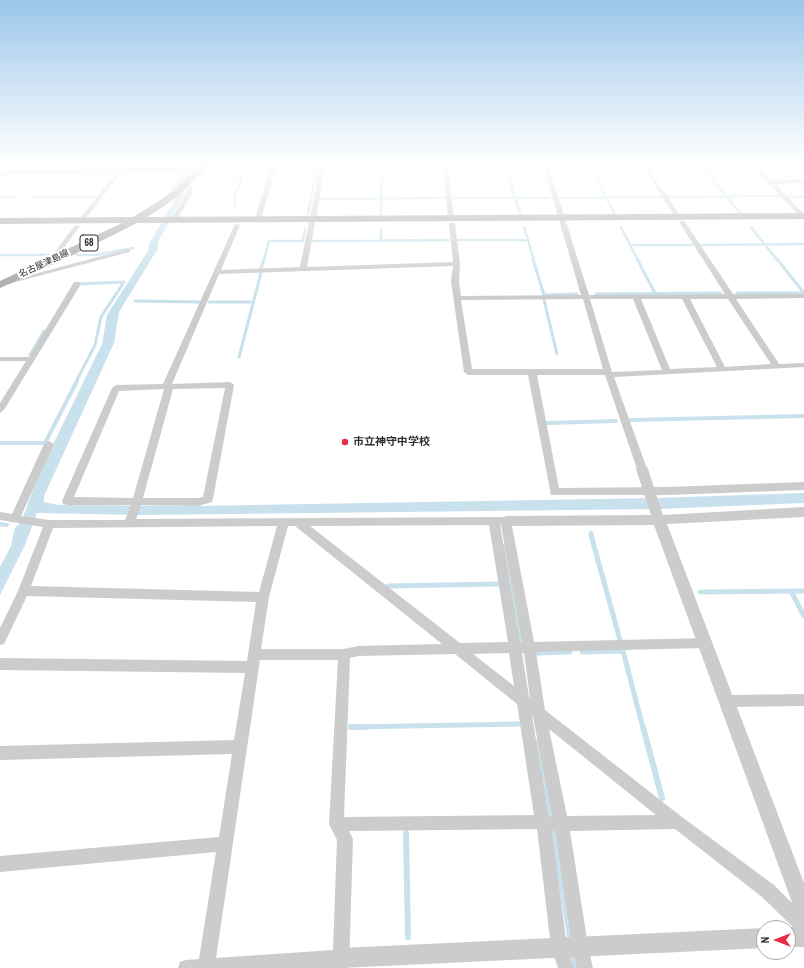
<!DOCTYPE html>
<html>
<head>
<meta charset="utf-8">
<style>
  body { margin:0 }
  #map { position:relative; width:804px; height:968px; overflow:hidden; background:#fff; font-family:"Archivo Narrow",sans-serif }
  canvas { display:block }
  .north { position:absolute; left:756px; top:920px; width:40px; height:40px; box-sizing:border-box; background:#fff; border:1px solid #acacac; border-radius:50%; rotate:270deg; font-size:11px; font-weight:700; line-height:16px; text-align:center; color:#2f2f2f }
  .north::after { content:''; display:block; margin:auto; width:14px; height:18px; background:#eb2b46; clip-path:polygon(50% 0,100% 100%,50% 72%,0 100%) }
</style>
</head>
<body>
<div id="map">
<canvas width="804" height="968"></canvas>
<div class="north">N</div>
</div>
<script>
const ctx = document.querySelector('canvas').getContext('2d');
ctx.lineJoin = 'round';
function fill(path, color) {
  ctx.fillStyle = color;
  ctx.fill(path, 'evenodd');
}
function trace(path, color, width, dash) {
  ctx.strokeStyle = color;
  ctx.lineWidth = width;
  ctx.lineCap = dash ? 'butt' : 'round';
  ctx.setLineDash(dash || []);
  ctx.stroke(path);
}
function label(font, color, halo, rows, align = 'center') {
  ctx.font = font + ' "Archivo Narrow","Noto Sans JP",sans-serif';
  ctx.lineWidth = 4;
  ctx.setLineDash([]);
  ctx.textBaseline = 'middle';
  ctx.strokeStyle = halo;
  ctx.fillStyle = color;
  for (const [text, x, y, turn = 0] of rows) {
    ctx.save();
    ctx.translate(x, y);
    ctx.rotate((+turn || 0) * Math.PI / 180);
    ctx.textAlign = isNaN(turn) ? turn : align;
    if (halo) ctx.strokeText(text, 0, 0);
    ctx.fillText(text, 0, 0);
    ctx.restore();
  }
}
fill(new Path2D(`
  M 192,162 L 199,162 L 177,186 L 186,192 L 158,242 L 157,250 L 119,312 L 114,343 L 44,496 L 44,502 L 58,505 L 195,506 L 655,498 L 804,493 L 804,503 L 659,509 L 141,515 L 37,513 L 25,545 L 0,595 L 0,567 L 11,546 L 15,528 L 21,522 L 42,467 L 102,344 L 107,315 L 148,251 L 149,244 L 178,194 L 170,187 Z`), '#c8e1ed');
trace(new Path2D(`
  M 233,162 L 227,177 L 242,177 L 234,197 L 235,206
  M 504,162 L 520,214
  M 588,162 L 614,213
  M 699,162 L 739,212
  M 799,162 L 804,166
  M 0,165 L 101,165 L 99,168
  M 77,170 L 96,169
  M 0,197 L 14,197
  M 34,197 L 95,197
  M 668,197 L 780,196
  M 786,197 L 804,197
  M 453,198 L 550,198
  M 560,198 L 662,197
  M 319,199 L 445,198
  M 308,214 L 318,162
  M 381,214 L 382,162
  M 524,227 L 534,260
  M 621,227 L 638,260
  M 751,227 L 777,260
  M 381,229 L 381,241
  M 458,240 L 528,240
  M 312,241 L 449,240
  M 630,245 L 692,245
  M 701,245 L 804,244
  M 0,255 L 49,255
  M 76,255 L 96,255 L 133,248
  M 264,260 L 269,241 L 303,241 L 305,229`), '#c8e1ed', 2.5);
trace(new Path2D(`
  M 533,259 L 544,295 L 577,294
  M 637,259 L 655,293
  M 777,259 L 804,293
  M 261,269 L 264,259
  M 737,293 L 804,293
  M 596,294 L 721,293
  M 544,300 L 557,354
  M 135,301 L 199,302
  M 209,302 L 253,302
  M 30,355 L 44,331
  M 239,357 L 261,273
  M 76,382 L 95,345 L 101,317 L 124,282 L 79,284`), '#c8e1ed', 3);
trace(new Path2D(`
  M 630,420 L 804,416
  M 547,423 L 616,421
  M 0,443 L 45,443 L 77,381
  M 0,524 L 7,525
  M 591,533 L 592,536`), '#c8e1ed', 4);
trace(new Path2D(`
  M 591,535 L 620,640
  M 505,546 L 521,646
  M 388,586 L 499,584
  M 791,591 L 804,616
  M 700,592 L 804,591
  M 623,651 L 643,728
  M 582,652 L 623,651
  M 536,653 L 570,652
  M 351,727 L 521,724`), '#c8e1ed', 5);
trace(new Path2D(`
  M 351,727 L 365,727
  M 643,727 L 662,798
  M 536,742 L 551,817 L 571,942
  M 406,833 L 408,937
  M 573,953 L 576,968`), '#c8e1ed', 6);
fill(new Path2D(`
  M 124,162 L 130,162 L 125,168 L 199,168 L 202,170 L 199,172 L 122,172 L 83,222 L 81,223 L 78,221 L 116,173 L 0,175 L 0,171 L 118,169 Z
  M 272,162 L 278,162 L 261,219 L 256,220 L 255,219 Z
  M 321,162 L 326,162 L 307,267 L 453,262 L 449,224 L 452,222 L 455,224 L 460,264 L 459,281 L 461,296 L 581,295 L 542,162 L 547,162 L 589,295 L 725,294 L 679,222 L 682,220 L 685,222 L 733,294 L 804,294 L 804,298 L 736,299 L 779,364 L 804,363 L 804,367 L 614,377 L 647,469 L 645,471 L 642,472 L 637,469 L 605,375 L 537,375 L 559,488 L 667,487 L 804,482 L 804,490 L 667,495 L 551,495 L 528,375 L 468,375 L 464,372 L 451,281 L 453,266 L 219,274 L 172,384 L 230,382 L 234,385 L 213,499 L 212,502 L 198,506 L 141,505 L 136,519 L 506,517 L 510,518 L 511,521 L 534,642 L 706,638 L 710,639 L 712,643 L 710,647 L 706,648 L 536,652 L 545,710 L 682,817 L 774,885 L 804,915 L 804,934 L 798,932 L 762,897 L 675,829 L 570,831 L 588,946 L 593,968 L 577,968 L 572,946 L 555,831 L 552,831 L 567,947 L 574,968 L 558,968 L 551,947 L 537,829 L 349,831 L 353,839 L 349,968 L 178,968 L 180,962 L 186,960 L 199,959 L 216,852 L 0,872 L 0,856 L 219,837 L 232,754 L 0,760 L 0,746 L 234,740 L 245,673 L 0,670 L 0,658 L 247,661 L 256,602 L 27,596 L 4,644 L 0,645 L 0,628 L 18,591 L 43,527 L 0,520 L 0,512 L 12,514 L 44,444 L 49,441 L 54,444 L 21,516 L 49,520 L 125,520 L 131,505 L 67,505 L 63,504 L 62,501 L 112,388 L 116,385 L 163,384 L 235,224 L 240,225 L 221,270 L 300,267 ZM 583,299 L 603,369 L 472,369 L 461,300 ZM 590,299 L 633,299 L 662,370 L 612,372 ZM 641,299 L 682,299 L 717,367 L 670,369 ZM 690,299 L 728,299 L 771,364 L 725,367 ZM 225,388 L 203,497 L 198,498 L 143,498 L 173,389 ZM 164,389 L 133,498 L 74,497 L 119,391 ZM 489,525 L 508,642 L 460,643 L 310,526 ZM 500,525 L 501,525 L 522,642 L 520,642 ZM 277,526 L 259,592 L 31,586 L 53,528 ZM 288,526 L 295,526 L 442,644 L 358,646 L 344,649 L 261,649 L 269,597 ZM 509,653 L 514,686 L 473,654 ZM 522,653 L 524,653 L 530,698 L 529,697 ZM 455,654 L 517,704 L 534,815 L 344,817 L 350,658 L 358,656 ZM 260,660 L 338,660 L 329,824 L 337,840 L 333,950 L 216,958 ZM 532,716 L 533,717 L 552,816 L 549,817 ZM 549,729 L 656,815 L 567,816 Z
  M 442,162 L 447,162 L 454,218 L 451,220 L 448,218 Z
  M 640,162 L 644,162 L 681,217 L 680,218 L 676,218 Z
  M 749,162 L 754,162 L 771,180 L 804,179 L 804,183 L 775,184 L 804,214 L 804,217 L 800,217 Z
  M 186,182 L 192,187 L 193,192 L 176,221 L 172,221 L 171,220 L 187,192 L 187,188 L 183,184 Z
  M 75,225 L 80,226 L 53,262 L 49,262 L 49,260 Z
  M 128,249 L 130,250 L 130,252 L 8,284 L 4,282 Z
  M 74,282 L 80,282 L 81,284 L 4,410 L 0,413 L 0,403 L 26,361 L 0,361 L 0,357 L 29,357 Z
  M 804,694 L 804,706 L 728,707 L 723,705 L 721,701 L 723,697 L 728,695 Z`), '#ccc');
fill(new Path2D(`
  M 642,465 L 646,466 L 648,469 L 663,515 L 804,507 L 804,517 L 667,524 L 804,883 L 804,918 L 797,915 L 794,908 L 654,525 L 506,526 L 502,524 L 500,521 L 502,518 L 506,516 L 651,515 L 636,469 L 638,466 Z
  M 788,927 L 804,927 L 804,947 L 788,947 L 788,928 L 786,928 Z
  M 764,928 L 764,948 L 341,968 L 334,965 L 331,958 L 334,951 L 341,948 Z`), '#ccc');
fill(new Path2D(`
  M 201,162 L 209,162 C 193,185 171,203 147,217 L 804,213 L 804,219 L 137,223 L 51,266 L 0,288 L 0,281 L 122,223 L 0,224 L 0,218 L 133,217 L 159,201 L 175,189 Z`), '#a7a7a7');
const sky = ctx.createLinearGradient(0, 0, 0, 297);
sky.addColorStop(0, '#9bc6ea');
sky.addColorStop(0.55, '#fff');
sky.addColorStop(1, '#ffffff00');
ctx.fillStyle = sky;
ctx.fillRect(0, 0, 804, 297);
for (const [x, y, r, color] of [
  [345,442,4,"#eb2b46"]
]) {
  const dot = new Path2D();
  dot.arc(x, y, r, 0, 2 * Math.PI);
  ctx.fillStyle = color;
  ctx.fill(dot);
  trace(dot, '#fff', 1.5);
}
label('9px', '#2f2f2f', '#fff', [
  ["名古屋津島線",44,264,-25]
]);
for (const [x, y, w] of [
  [89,243,18]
]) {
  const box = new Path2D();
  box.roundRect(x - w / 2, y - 8, w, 16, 3);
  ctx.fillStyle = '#fff';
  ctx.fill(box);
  trace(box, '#2f2f2f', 1);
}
label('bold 10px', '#2f2f2f', null, [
  ["68",89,243]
]);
label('bold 11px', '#2f2f2f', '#fff', [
  ["市立神守中学校",353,442]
], 'left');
</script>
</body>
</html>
